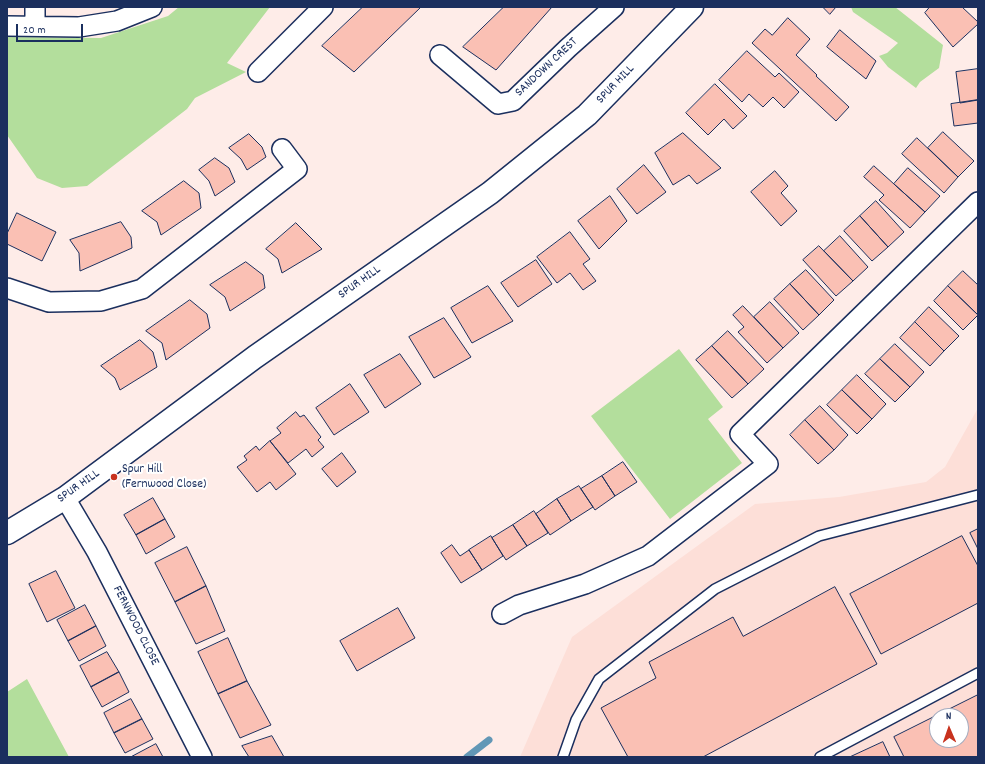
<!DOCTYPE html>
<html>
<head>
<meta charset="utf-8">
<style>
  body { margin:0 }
  #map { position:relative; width:985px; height:764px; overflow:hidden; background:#feece8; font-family:Dekko,sans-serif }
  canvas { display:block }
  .frame { position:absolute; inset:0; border:8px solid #1b2f5e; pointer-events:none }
  .north { position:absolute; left:929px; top:708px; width:40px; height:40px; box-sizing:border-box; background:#fff; border:1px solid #a4acbf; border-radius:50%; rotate:358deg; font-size:11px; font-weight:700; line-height:16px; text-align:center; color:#1b2f5e }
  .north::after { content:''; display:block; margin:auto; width:14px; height:18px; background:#c8321e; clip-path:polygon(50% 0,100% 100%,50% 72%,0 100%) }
  .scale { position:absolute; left:16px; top:24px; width:67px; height:18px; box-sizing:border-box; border:2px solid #1b2f5e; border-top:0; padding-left:5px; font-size:12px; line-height:14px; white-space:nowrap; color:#1b2f5e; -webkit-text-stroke:3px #fff; paint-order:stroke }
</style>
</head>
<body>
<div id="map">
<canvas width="985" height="764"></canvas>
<div class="frame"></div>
<div class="north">N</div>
<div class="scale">20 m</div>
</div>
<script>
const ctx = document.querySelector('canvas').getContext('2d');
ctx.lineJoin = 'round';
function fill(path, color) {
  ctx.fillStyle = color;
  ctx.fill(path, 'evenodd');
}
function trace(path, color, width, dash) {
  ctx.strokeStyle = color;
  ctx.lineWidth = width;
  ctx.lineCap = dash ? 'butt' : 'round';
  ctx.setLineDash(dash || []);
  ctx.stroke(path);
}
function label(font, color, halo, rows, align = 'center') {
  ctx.font = font + ' Dekko,sans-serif';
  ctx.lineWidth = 4;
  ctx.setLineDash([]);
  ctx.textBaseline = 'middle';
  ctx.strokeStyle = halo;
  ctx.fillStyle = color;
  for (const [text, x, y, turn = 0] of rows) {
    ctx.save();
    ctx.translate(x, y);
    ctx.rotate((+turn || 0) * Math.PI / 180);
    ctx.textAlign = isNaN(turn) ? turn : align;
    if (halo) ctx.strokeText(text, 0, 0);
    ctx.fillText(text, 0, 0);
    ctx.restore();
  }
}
fill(new Path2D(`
  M 978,408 L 978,757 L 520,757 L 572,637 L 755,504 L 839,497 L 926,482 L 945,467 ZM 937,716 L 961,716 L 961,740 L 937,740 Z`), '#fddfd8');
fill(new Path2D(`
  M 179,7 L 270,7 L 227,63 L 246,72 L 195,98 L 187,109 L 87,186 L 62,188 L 37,178 L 7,135 L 7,37 L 101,38 L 168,16 Z
  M 851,7 L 895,7 L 943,45 L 939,68 L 920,82 L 916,88 L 888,67 L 879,56 L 887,53 L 898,43 L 853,12 Z
  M 679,349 L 723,407 L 708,419 L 742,463 L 670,519 L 591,416 Z
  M 27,679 L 69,757 L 7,757 L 7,692 Z`), '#b3de9c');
trace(new Path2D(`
  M 467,757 L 489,740`), '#6297b6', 7);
const building = new Path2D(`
  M 363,7 L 421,7 L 354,72 L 322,46 Z
  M 504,7 L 552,7 L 496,70 L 463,47 Z
  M 823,7 L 836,7 L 830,14 Z
  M 930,7 L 962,7 L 978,22 L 978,24 L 953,47 L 925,13 Z
  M 788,18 L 810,39 L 796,55 L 817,75 L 816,76 L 849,107 L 836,121 L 752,43 L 765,29 L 772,35 Z
  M 840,30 L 876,61 L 866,79 L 827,47 Z
  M 747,51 L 775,77 L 779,73 L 799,92 L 784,108 L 773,97 L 763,107 L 749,94 L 742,102 L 719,80 Z
  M 978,69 L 978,100 L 960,103 L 956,72 Z
  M 715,84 L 747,116 L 733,129 L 724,119 L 708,135 L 686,113 Z
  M 978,100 L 978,123 L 954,126 L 951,104 Z
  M 943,132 L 974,161 L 958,177 L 928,148 Z
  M 683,133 L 721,168 L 697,184 L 689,175 L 673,185 L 655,153 Z
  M 249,134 L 262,147 L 266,157 L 247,170 L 241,159 L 229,148 Z
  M 917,138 L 958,177 L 944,193 L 902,154 Z
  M 215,158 L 229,168 L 235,182 L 215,196 L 209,181 L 199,170 Z
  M 644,165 L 666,192 L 637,214 L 617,189 Z
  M 874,166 L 925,212 L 910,228 L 879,200 L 884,195 L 864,177 Z
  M 908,168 L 940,196 L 925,212 L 894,184 Z
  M 775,171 L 788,186 L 781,193 L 797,211 L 781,226 L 751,192 Z
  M 184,181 L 199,193 L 201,208 L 161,235 L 157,222 L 142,211 Z
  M 610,196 L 627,221 L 599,249 L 578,221 Z
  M 876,201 L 904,232 L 888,247 L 860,216 Z
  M 17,213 L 56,232 L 42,261 L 7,244 L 7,234 Z
  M 860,216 L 888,247 L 872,261 L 844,231 Z
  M 121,222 L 131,237 L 132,248 L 80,271 L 79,253 L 70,240 Z
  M 296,223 L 322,249 L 282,273 L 278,259 L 266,249 Z
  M 570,232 L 590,259 L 583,264 L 596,281 L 583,290 L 570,273 L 557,283 L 537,257 Z
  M 840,236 L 868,267 L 853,281 L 824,251 Z
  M 819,246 L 853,281 L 836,296 L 803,260 Z
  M 536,260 L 552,284 L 518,307 L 501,283 Z
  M 246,262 L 263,275 L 265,288 L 230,311 L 225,297 L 210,285 Z
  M 806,270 L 834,300 L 819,315 L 790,284 Z
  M 963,271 L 978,285 L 978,315 L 948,286 Z
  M 790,284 L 819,315 L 803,330 L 774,299 Z
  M 488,286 L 513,321 L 472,343 L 451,308 Z
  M 948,286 L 978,315 L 963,330 L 934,301 Z
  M 190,300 L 207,314 L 210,328 L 166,360 L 162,343 L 146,331 Z
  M 770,302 L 799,333 L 783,348 L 754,317 Z
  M 743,306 L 783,348 L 767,363 L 738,332 L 744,327 L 733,315 Z
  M 929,307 L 959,336 L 944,351 L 915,322 Z
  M 444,318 L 471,357 L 434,378 L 409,337 Z
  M 915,322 L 944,351 L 930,366 L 900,338 Z
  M 728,331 L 764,369 L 748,384 L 712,346 Z
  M 140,340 L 153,352 L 157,367 L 120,390 L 115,378 L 101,366 Z
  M 895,344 L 924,372 L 910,387 L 880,359 Z
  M 712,346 L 748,384 L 732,398 L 696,360 Z
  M 400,354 L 421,384 L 385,408 L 364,375 Z
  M 880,359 L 910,387 L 895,402 L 865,374 Z
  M 857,375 L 886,404 L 872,419 L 842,390 Z
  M 350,384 L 369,412 L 334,435 L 316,408 Z
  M 842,390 L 872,419 L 857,434 L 827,405 Z
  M 820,406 L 848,435 L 834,450 L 805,420 Z
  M 296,412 L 300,417 L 304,415 L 321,437 L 318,440 L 324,447 L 312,457 L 306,449 L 288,463 L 270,441 L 281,433 L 277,428 Z
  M 805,420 L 834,450 L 818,464 L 790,435 Z
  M 270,441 L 296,474 L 276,490 L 270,482 L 257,492 L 237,467 L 247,460 L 244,456 L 256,446 L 259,450 Z
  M 342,453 L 356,472 L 337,487 L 322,469 Z
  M 623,462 L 637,482 L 615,496 L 602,476 Z
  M 602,476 L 615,496 L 595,510 L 581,489 Z
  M 579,486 L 593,507 L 571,521 L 557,499 Z
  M 153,498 L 165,519 L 136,535 L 124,515 Z
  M 557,499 L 571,521 L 550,535 L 536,514 Z
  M 534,511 L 548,533 L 527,546 L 513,525 Z
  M 165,519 L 175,537 L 146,554 L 136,535 Z
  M 513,525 L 527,546 L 506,560 L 492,538 Z
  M 978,529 L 978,549 L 970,533 Z
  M 491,536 L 503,556 L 482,570 L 469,550 Z
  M 962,536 L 978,566 L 978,603 L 881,654 L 850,594 Z
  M 452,545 L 460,556 L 469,550 L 482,570 L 461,583 L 441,553 Z
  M 187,547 L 206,586 L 175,602 L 155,563 Z
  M 56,571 L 75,608 L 47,622 L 29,584 Z
  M 206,586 L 225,631 L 196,644 L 175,602 Z
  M 835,587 L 877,664 L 703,757 L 628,757 L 601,708 L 656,678 L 649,662 L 733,617 L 743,636 Z
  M 85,605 L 96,626 L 68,641 L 57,620 Z
  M 398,608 L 415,638 L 357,671 L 340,641 Z
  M 96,626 L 106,646 L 79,661 L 68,641 Z
  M 228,638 L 247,681 L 218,694 L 198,652 Z
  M 107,652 L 119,672 L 91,687 L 80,666 Z
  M 119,672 L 129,692 L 102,707 L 91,687 Z
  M 247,681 L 271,725 L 240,738 L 218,694 Z
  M 978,695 L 978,757 L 904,757 L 894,737 ZM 937,716 L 961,716 L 961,740 L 937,740 Z
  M 131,699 L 142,719 L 114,733 L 104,713 Z
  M 142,719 L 153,739 L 125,753 L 114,733 Z
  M 272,736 L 284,757 L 249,757 L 242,746 Z
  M 883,742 L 890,757 L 850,757 Z
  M 156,744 L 163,757 L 131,757 Z`);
fill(building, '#fac0b4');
trace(building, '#1b2f5e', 1);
const service = new Path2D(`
  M 563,757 L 576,720 L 599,679 L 715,589 L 819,536 L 978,495
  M 820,757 L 978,673`);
const minor = new Path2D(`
  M 35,7 L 35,26
  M 7,26 L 79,27 L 117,21 L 152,7
  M 440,55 L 498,104 L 513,101 L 568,48 L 614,7
  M 258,72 L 323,7
  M 7,288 L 49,302 L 101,301 L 142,289 L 297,169 L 282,149
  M 65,498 L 97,552 L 202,757
  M 502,614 L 519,605 L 585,584 L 648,556 L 768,464 L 740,434 L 978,202`);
const tertiary = new Path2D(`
  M 7,533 L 65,498 L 255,357 L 490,193 L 587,115 L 692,7`);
trace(service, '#1b2f5e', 12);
trace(minor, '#1b2f5e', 22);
trace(tertiary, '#1b2f5e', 25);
trace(service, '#fff', 9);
trace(minor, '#fff', 19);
trace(tertiary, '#fff', 22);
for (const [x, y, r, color] of [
  [114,477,4,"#c8321e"]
]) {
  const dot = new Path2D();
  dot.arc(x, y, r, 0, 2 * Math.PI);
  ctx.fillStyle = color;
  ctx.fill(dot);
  trace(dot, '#fff', 1.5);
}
label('13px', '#1b2f5e', '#fff', [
  ["SANDOWN CREST",547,68,-43],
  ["SPUR HILL",616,85,-46],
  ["SPUR HILL",360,283,-35],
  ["SPUR HILL",79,487,-35],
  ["FERNWOOD CLOSE",135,626,63]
]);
label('13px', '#1b2f5e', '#fff', [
  ["Spur Hill",122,470],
  ["(Fernwood Close)",122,485]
], 'left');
</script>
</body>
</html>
